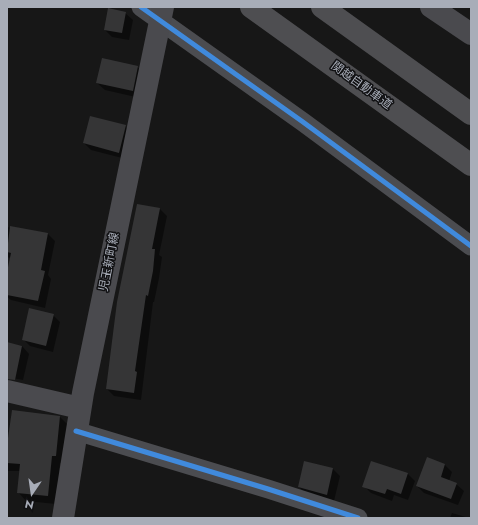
<!DOCTYPE html>
<html>
<head>
<meta charset="utf-8">
<style>
  body { margin:0 }
  #map { position:relative; width:478px; height:525px; overflow:hidden; background:#171717; font-family:Jost,sans-serif }
  canvas { display:block }
  .frame { position:absolute; inset:0; border:8px solid #a8adb8; pointer-events:none }
  .north { position:absolute; left:12px; top:473px; width:40px; height:40px; -webkit-text-stroke:3px #111113; paint-order:stroke; rotate:193deg; font-size:11px; font-weight:700; line-height:16px; text-align:center; color:#a8adb8 }
  .north::after { content:''; display:block; margin:auto; width:14px; height:18px; background:#a8adb8; clip-path:polygon(50% 0,100% 100%,50% 72%,0 100%) }
</style>
</head>
<body>
<div id="map">
<canvas width="478" height="525"></canvas>
<div class="frame"></div>
<div class="north">N</div>
</div>
<script>
const ctx = document.querySelector('canvas').getContext('2d');
ctx.lineJoin = 'round';
function fill(path, color) {
  ctx.fillStyle = color;
  ctx.fill(path, 'evenodd');
}
function trace(path, color, width, dash) {
  ctx.strokeStyle = color;
  ctx.lineWidth = width;
  ctx.lineCap = dash ? 'butt' : 'round';
  ctx.setLineDash(dash || []);
  ctx.stroke(path);
}
function label(font, color, halo, rows, align = 'center') {
  ctx.font = font + ' Jost,"Noto Sans JP",sans-serif';
  ctx.lineWidth = 3;
  ctx.setLineDash([]);
  ctx.textBaseline = 'middle';
  ctx.strokeStyle = halo;
  ctx.fillStyle = color;
  for (const [text, x, y, turn = 0] of rows) {
    ctx.save();
    ctx.translate(x, y);
    ctx.rotate((+turn || 0) * Math.PI / 180);
    ctx.textAlign = isNaN(turn) ? turn : align;
    if (halo) ctx.strokeText(text, 0, 0);
    ctx.fillText(text, 0, 0);
    ctx.restore();
  }
}
fill(new Path2D(`
  M 125,13 L 133,20 L 129,40 L 112,37 L 105,30 Z
  M 137,67 L 145,74 L 140,98 L 105,90 L 97,83 Z
  M 125,126 L 132,133 L 126,159 L 91,150 L 84,143 Z
  M 160,209 L 167,216 L 159,255 L 162,257 L 159,278 L 154,302 L 153,302 L 141,400 L 114,396 L 107,389 Z
  M 7,227 L 48,234 L 55,241 L 48,275 L 51,279 L 45,308 L 11,300 L 7,297 L 7,277 L 11,258 L 7,257 Z
  M 53,315 L 60,322 L 53,352 L 30,346 L 23,339 Z
  M 7,343 L 22,346 L 29,354 L 23,380 L 7,377 Z
  M 12,411 L 60,417 L 68,425 L 64,464 L 60,463 L 56,504 L 26,501 L 18,492 L 20,471 L 7,471 L 7,439 L 9,439 Z
  M 427,459 L 445,465 L 452,472 L 449,481 L 456,484 L 464,491 L 458,505 L 424,493 L 417,486 Z
  M 305,462 L 333,469 L 340,476 L 334,501 L 306,494 L 299,487 Z
  M 408,474 L 415,481 L 408,500 L 394,495 L 392,501 L 371,493 L 364,486 Z
  M 452,513 L 469,518 L 450,518 Z`), '#0007');
fill(new Path2D(`
  M 108,8 L 126,12 L 122,33 L 104,30 Z
  M 102,58 L 138,66 L 133,91 L 96,83 Z
  M 90,116 L 126,125 L 119,153 L 83,143 Z
  M 137,204 L 160,208 L 152,249 L 155,249 L 153,271 L 148,296 L 146,295 L 135,371 L 137,372 L 134,393 L 106,389 L 117,302 Z
  M 10,226 L 48,233 L 41,270 L 45,271 L 38,301 L 7,295 L 7,272 L 11,253 L 7,252 Z
  M 29,308 L 54,314 L 46,346 L 22,340 Z
  M 7,342 L 22,346 L 15,380 L 7,379 Z
  M 12,410 L 60,416 L 56,456 L 52,456 L 48,496 L 17,493 L 20,464 L 7,463 L 7,438 L 8,438 Z
  M 427,457 L 445,464 L 441,477 L 457,483 L 451,499 L 416,486 Z
  M 304,461 L 333,468 L 327,495 L 298,487 Z
  M 371,461 L 408,473 L 401,494 L 387,489 L 385,494 L 362,487 Z`), '#353536');
trace(new Path2D(`
  M 141,7 L 303,122 L 471,246
  M 76,431 L 268,489 L 358,518`), '#4b4c50', 19);
trace(new Path2D(`
  M 431,7 L 471,34
  M 7,391 L 80,408
  M 63,518 L 83,393 L 163,7`), '#4a4a4e', 22);
trace(new Path2D(`
  M 251,7 L 471,165
  M 322,7 L 471,114`), '#4e4e51', 22);
trace(new Path2D(`
  M 141,7 L 303,122 L 471,246
  M 76,431 L 268,489 L 358,518`), '#408adc', 5);
label('12px', '#a8adb8', '#111113', [
  ["関越自動車道",361,86,36],
  ["児玉新町線",110,262,-79]
]);
</script>
</body>
</html>
